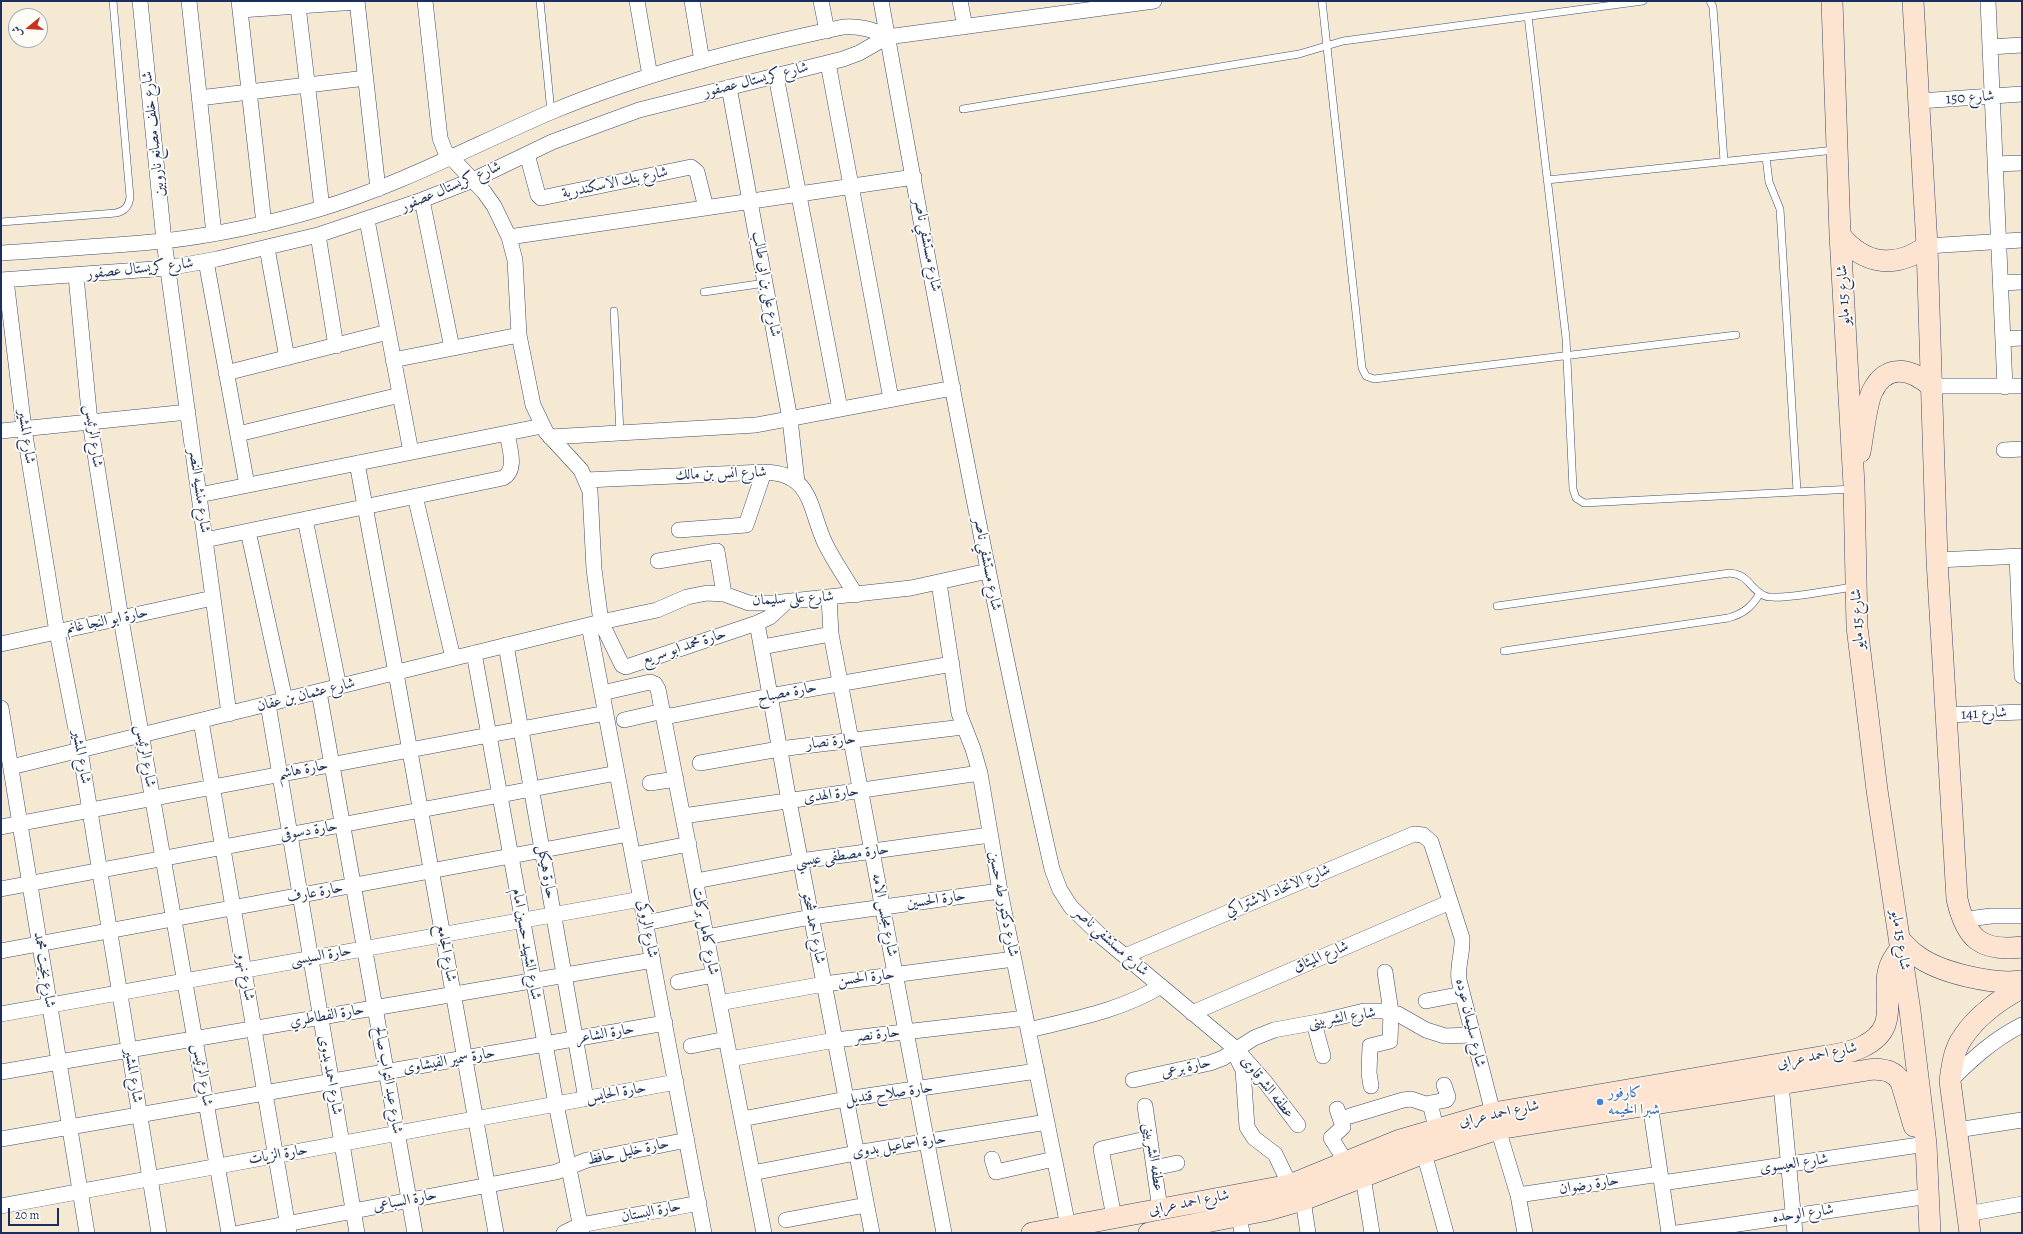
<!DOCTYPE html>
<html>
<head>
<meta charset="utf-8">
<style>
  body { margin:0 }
  #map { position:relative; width:2023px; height:1234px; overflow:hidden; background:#f5e9d3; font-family:Alegreya,Amiri,serif }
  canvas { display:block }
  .frame { position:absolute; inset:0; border:2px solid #1b2f5e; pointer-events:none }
  .north { position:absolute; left:8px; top:8px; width:40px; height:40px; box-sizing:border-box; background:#fdfcf7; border:1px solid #a3aaba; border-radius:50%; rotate:252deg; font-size:11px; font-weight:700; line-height:16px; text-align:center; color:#1b2f5e }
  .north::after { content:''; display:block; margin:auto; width:14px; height:18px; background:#c8321e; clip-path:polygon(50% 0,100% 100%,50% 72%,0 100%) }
  .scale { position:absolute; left:8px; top:1208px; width:51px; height:18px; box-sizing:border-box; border:2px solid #1b2f5e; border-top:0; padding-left:5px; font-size:12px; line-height:14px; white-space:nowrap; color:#1b2f5e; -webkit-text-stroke:3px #fdfcf7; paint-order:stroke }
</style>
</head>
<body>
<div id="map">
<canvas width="2023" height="1234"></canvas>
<div class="frame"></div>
<div class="north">ش</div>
<div class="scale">20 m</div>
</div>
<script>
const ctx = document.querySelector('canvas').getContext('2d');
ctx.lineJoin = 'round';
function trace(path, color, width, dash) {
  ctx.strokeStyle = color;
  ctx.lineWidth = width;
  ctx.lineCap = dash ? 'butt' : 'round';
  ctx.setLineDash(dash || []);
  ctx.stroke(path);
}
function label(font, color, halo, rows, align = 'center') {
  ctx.font = font + ' Alegreya,Amiri,serif';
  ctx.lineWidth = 3.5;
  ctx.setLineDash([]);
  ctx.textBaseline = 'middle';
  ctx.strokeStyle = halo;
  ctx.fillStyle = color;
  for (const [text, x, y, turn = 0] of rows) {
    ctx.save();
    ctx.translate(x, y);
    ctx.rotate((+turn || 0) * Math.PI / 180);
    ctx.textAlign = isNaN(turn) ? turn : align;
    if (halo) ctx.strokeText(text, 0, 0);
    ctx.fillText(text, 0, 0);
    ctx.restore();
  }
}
const lane = new Path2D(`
  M 540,1 L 551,112
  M 1322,1 L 1362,368 L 1366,376 L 1374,379 L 1736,335
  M 1710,1 L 1713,7 L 1724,161
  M 1528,16 L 1566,338 L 1573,489 L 1576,498 L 1584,503 L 1853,489
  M 963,109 L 1299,54 L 1343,41 L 1643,1
  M 1766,157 L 1769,182 L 1780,209 L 1797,491
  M 1547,180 L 1835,150
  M 1,222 L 116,213 C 125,211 129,206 130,197 L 113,1
  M 704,292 L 765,283
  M 614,311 L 620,433
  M 1497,606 L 1730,573 C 1750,575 1749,589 1765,596 C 1778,601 1836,589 1854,587
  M 1504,651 L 1728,618 C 1743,614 1752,607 1760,593`);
const street = new Path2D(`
  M 140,1 L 164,241 L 229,714
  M 189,1 L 214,234
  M 239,1 L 264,224
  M 357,1 L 378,189
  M 425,1 L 440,138 L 445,151 L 484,192 L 494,206 L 509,237 L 515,260 L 519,335 L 533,405 L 546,432 L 581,470 L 590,491 L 594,569 L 601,622 L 622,665 L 626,667 L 757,623 L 770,617 L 786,602
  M 637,1 L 650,76
  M 692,1 L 702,61
  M 821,1 L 827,31
  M 881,1 C 933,291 987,582 1052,869 L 1060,890 L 1071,907 L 1102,937 L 1236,1049 L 1266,1083 L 1298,1125
  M 960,1 L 965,27
  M 1988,1 L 2005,387
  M 298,6 L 322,208
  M 240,10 L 357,2
  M 1990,47 L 2022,45
  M 828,63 L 891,399
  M 776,76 L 840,409
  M 729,87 L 790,419 L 797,482
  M 199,98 L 366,78
  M 1919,101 L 2022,94
  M 527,154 L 538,195 L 541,198 L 691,167 L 697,172 L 706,208
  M 1995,164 L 2022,163
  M 422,200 L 452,348
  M 367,220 L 411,452
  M 318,235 L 336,346
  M 509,237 L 914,177
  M 1927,246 L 2022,240
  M 267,248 L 287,358
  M 1,253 C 55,249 110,246 164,241 C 216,235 268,224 319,209 C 400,185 474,145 551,112 C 644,73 744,48 843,27 C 860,26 872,29 887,37
  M 206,261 L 247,485
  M 76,276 L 90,422 L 121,619 L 229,1233
  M 1,280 L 168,268 L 217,259 L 318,235 L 422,200 L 473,180 L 552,142 L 639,110 L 843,59 L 859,53 L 887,37 L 1154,1
  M 6,280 L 24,429 L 57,632 L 80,750 L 159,1233
  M 2000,283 L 2022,282
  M 2003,339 L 2022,338
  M 393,360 L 519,335
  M 226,373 L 388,332
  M 1931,386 L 2022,386
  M 1,431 L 188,412
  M 238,434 L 400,395
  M 550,437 L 756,425 L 953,388
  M 2004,450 L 2022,449
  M 357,463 L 396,673 L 496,1233
  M 586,480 L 764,472 C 812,473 809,507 824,541 C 833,560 845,577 856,595
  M 199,495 L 542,426
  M 415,496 L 453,658
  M 305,519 L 339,687
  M 679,530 L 746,525 L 764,472
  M 248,531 L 285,700
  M 205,540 L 503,478 C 518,470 509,447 507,433
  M 2017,556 L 2022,676
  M 1937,560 L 2022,556
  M 658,561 L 717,551 L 724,594
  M 939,583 L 959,713 L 973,749 L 980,773 L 1000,891 L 1068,1226
  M 829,597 L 831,634 L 944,1233
  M 757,623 L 789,801 L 872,1233
  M 589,625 L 704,1233
  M 1,644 L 213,598
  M 506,645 L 586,1099
  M 762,647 L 831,634
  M 474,653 L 556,1104 L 582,1233
  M 319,692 L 415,1233
  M 602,693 L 650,682 L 655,684 L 658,689 L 764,1233
  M 268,704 L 357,1233
  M 1,708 L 87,1233
  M 1946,715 L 2022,712
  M 624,720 L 659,712 L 670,716 L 770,696 L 952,664
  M 201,721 L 289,1233
  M 700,763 L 779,749 L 963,727
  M 11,767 L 601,622 L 657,610 L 687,597 L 707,593 L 724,594 L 749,603 L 773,603 L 911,588 L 988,571
  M 650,783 L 676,779
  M 683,816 L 980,773
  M 1,827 L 606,713
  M 633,855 L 689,844
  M 696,881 L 800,861 L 990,835
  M 1,889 L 617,773
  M 1961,920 L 1991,916 L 2022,916
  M 646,923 L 702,911
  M 706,937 L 811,917 L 1000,891
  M 1,951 L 629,834
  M 1125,956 L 1414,834 L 1423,835 L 1431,842 L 1462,938 C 1463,953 1457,965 1459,980 L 1493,1113
  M 678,982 L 714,975
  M 1426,1001 L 1462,994
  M 719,1003 L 824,984 L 1014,959
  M 1192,1013 L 1450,902
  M 1,1014 L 641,899
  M 1314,1023 L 1323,1056
  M 1029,1030 C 1074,1019 1120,1011 1161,986
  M 691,1046 L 726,1039
  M 1235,1054 L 1243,1070 L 1247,1127 L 1254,1138 L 1275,1154 L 1290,1185
  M 730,1059 L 835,1040 L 1026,1018
  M 1,1072 L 653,960
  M 1133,1080 L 1210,1063 L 1223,1058 L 1254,1038 L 1274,1030 L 1323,1021 L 1364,1011 L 1382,1011 L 1398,1014 L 1426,1030 L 1445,1036 L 1472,1035
  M 1950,1081 C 1972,1059 1994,1039 2022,1025
  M 1781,1084 L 1795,1233
  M 1371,1086 L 1369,1073 L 1370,1046 L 1390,1041 L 1391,1012 L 1385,972
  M 1430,1103 L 1436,1128
  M 1650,1104 L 1669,1233
  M 1145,1106 L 1160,1209
  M 1337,1109 L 1343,1127 L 1331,1138 L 1346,1162
  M 1350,1116 L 1403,1100 L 1411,1099 L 1426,1104 L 1446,1100 L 1448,1097 L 1444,1085
  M 742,1119 L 846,1099 L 1037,1071
  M 1498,1129 L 1518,1195 L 1525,1233
  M 1957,1130 L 2022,1120
  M 1,1139 L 665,1023
  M 1424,1153 L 1446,1233
  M 992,1159 L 996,1172 L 1054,1159
  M 1154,1168 L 1177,1163
  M 752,1173 L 856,1153 L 1047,1122
  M 1363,1177 L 1372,1233
  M 1662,1183 L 1926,1144
  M 1518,1195 L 1660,1174
  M 1303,1200 L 1308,1233
  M 1,1206 L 676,1082
  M 1967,1214 L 2022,1204
  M 1239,1215 L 1242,1233
  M 1114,1217 L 1101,1149 L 1150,1138
  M 786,1220 L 866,1205
  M 239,1233 L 556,1172 L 587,1160 L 687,1140
  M 564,1233 L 580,1225 L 699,1203
  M 1677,1233 L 1929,1196`);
const secondary = new Path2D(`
  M 1832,1 L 1840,235 L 1854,485 L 1857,627 L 1877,790 L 1910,1011 L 1926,1144 L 1930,1233
  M 1913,1 L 1927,246 L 1937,560 L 1957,899 C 1966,939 1981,952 2022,947
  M 1840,235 C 1864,265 1896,269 1927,246
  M 1860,452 C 1863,436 1866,405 1872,392 C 1886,363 1910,368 1931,386
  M 1900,940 C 1905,945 1910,951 1916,955 C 1939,973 1994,985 2022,981
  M 1032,1233 L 1290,1185 L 1400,1140 L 1493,1113 L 1820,1057 C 1834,1055 1850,1053 1862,1047 C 1912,1023 1867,983 1901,949
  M 1149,1233 L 1268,1210 L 1303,1200 L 1424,1153 L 1498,1129 L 1874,1069 C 1887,1070 1894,1071 1901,1082 L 1914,1126
  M 1970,1233 L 1950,1081 C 1952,1066 1954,1049 1963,1037 C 1976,1017 2001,998 2022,988`);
trace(lane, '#3c4b70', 8);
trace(street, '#3c4b70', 16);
trace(secondary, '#3c4b70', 22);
trace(lane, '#fff', 7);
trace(street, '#fff', 15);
trace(secondary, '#fde4d1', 21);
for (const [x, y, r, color] of [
  [1600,1102,4,"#3f7fe0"]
]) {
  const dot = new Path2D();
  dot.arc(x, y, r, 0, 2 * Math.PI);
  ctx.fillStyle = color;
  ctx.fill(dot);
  trace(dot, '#fdfcf7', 1.5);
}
label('15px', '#1b2f5e', '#fdfcf7', [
  ["شارع كريستال عصفور",756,80,-14],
  ["شارع 150",1970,98,-4],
  ["شارع خلف مصانع ناروبين",154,134,-96],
  ["شارع بنك الاسكندرية",615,183,-12],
  ["شارع كريستال عصفور",451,187,-23],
  ["شارع مستشفي ناصر",927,245,79],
  ["شارع كريستال عصفور",140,269,-6],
  ["شارع على بن ابى طالب",766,284,80],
  ["شارع 15 مايو",1844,295,-93],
  ["شارع الرئيس",93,436,82],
  ["شارع المشير",26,437,82],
  ["شارع انس بن مالك",721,474,-2],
  ["شارع منشيه النصر",199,491,82],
  ["شارع مستشفي ناصر",987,564,79],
  ["شارع على سليمان",793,599,-3],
  ["شارع 15 مايو",1858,619,-93],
  ["حارة ابو النجا غانم",107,621,-12],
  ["حارة محمد ابو سريع",684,647,-18],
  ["حارة مصباح",787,693,-11],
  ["شارع عثمان بن عفان",306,695,-14],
  ["شارع 141",1984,714,-3],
  ["حارة نصار",831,742,-7],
  ["شارع الرئيس",145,756,80],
  ["شارع المشير",81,757,80],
  ["حارة هاشم",303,770,-11],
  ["حارة الهدى",831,795,-8],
  ["حارة دسوقى",309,831,-10],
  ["حارة مصطفى عيسي",842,856,-8],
  ["حارة هيكل",546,872,80],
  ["شارع الاتحاد الاشتراكي",1278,891,-23],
  ["حارة عارف",315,893,-11],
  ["حارة الحسين",936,900,-8],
  ["شارع دكتور طه حسين",1003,904,79],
  ["شارع مجلس الامه",884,915,79],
  ["شارع احمد شحتو",813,928,79],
  ["شارع الروكى",647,929,79],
  ["شارع كامل بركات",705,931,79],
  ["شارع 15 مايو",1900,940,81],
  ["شارع مستشفي ناصر",1111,942,42],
  ["شارع الشهيد حسين امام",526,944,80],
  ["شارع الجامع",446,953,80],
  ["حارة السيسى",321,956,-10],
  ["شارع الميثاق",1321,957,-23],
  ["شارع بخيت محمد",44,970,81],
  ["شارع نهرو",245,977,80],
  ["حارة الحسن",866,978,-7],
  ["حارة الفطاطري",327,1016,-10],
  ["شارع الشربينى",1342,1018,-9],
  ["شارع سليمان عوده",1470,1023,77],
  ["حارة الشاعر",605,1034,-10],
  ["حارة نصر",877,1035,-7],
  ["شارع احمد عرابى",1817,1056,-12],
  ["حارة سمير الفيشاوى",449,1061,-10],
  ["حارة برعى",1186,1068,-13],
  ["شارع الرئيس",202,1075,80],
  ["شارع احمد بدوى",330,1075,80],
  ["شارع المشير",133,1076,81],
  ["شارع عبد التواب صالح",388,1080,80],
  ["عطفه الشرقاوى",1267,1087,51],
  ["حارة الحايس",616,1093,-10],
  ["حارة صلاح قنديل",889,1094,-8],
  ["شارع احمد عرابى",1499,1114,-12],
  ["حارة اسماعيل بدوى",899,1146,-9],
  ["حارة خليل حافظ",628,1152,-12],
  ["حارة الزيات",278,1155,-10],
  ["عطفه الشربينى",1153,1157,81],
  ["شارع العيسوى",1794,1164,-8],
  ["حارة رضوان",1589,1185,-9],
  ["حارة السباعى",405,1201,-11],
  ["شارع احمد عرابى",1189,1203,-11],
  ["حارة البستان",651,1212,-11],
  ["شارع الوحده",1803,1214,-8]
]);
label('15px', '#366cbe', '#fdfcf7', [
  ["كارفور",1608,1093],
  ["شبرا الخيمه",1608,1110]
], 'left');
</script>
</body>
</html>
